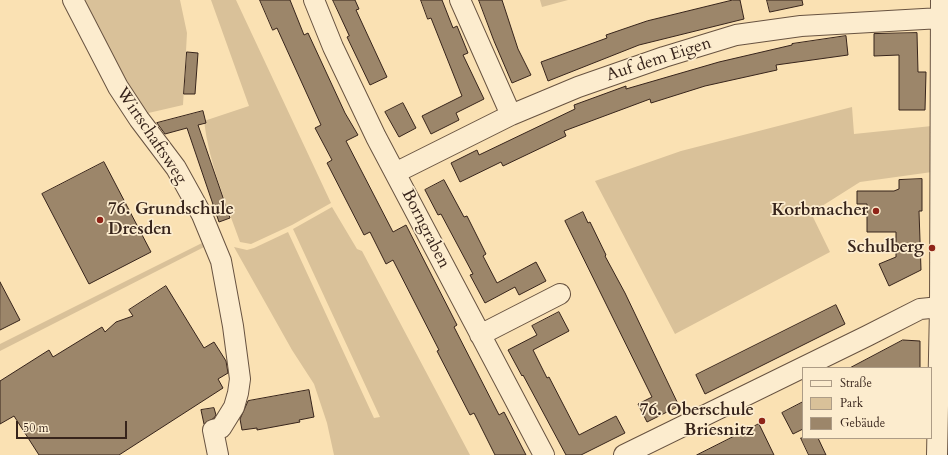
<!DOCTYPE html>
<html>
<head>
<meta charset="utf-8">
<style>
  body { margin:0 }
  #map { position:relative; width:948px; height:455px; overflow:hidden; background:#fae1b3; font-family:Cardo,serif }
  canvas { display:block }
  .legend { position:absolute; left:802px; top:367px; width:130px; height:72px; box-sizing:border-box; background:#fcecce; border:1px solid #ad9c86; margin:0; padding:5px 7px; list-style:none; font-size:12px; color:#37241b }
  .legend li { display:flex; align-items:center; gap:8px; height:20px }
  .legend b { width:20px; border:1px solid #ad9c86 }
  .scale { position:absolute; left:16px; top:421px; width:111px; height:18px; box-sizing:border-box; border:2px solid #37241b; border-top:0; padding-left:5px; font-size:12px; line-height:14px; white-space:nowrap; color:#37241b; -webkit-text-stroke:3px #fcecce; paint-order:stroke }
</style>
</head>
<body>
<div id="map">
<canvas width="948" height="455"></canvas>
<ul class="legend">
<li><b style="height:5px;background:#fcecce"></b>Straße</li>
<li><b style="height:11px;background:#d9c199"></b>Park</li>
<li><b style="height:11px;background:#9c866a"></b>Gebäude</li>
</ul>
<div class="scale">50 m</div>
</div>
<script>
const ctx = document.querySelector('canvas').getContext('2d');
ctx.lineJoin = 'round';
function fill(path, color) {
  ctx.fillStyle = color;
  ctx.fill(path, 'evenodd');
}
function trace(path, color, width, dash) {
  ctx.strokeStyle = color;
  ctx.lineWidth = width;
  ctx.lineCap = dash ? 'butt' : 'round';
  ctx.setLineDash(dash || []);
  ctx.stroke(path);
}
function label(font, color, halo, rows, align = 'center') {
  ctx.font = font + ' Cardo,serif';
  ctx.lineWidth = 3.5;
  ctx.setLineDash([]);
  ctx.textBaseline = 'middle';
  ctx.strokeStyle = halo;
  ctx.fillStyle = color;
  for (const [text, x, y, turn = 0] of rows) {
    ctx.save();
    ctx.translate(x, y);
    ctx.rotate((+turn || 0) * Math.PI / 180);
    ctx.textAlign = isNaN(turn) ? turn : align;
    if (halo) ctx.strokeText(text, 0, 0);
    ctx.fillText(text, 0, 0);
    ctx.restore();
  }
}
fill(new Path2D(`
  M 81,0 L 180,0 L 187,33 L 183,105 L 144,114 Z
  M 211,0 L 236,0 L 331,203 L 292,225 L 251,244 L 240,242 C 226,203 209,163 204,121 L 249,106 Z
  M 540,0 L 568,0 L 542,7 Z
  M 852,107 L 854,134 L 932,126 L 932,172 L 860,182 L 811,213 L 830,252 L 675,334 L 595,181 L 681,151 Z
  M 332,207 L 357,249 L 362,251 L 470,455 L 334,455 L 327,423 L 314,384 L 292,350 L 234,247 L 247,250 L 254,248 L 288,232 L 374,418 L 380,417 L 293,229 Z
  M 208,240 L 210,244 L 0,351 L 0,344 Z`), '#d9c199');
const building = new Path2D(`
  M 260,0 L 290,0 L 304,35 L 308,33 L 345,113 L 358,135 L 346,141 L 393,232 L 406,225 L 457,325 L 454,327 L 499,415 L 504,412 L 526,455 L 495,455 L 474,413 L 470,415 L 437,351 L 439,350 L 393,260 L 386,264 L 370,232 L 364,235 L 327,163 L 332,160 L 315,128 L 321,125 L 277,28 L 273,30 Z
  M 333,0 L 355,0 L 359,9 L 356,10 L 387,77 L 370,85 L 347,37 L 349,36 Z
  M 421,0 L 442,0 L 453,28 L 457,26 L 468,53 L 463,55 L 484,99 L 456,113 L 459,120 L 431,134 L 422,116 L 462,96 L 431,18 L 428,19 Z
  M 479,0 L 502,0 L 518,49 L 531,75 L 512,83 L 494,41 Z
  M 733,0 L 740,0 L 744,19 L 639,45 L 548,81 L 541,62 L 607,38 L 606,35 L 647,21 Z
  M 767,0 L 802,0 L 803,5 L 770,12 Z
  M 917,33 L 918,72 L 926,72 L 925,110 L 899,110 L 899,55 L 874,56 L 874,34 Z
  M 846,36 L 848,55 L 776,65 L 777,70 L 705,86 L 651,103 L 650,99 L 564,131 L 566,136 L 503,166 L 501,162 L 460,182 L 451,163 L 477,150 L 479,155 L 575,109 L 574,105 L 626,86 L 626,89 L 719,62 L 792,45 L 792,44 Z
  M 187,52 L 198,53 L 195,94 L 184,94 Z
  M 403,103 L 416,128 L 399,137 L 385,112 Z
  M 203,111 L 206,123 L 198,125 L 230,218 L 219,222 L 187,128 L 165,134 L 157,123 Z
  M 104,162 L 151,252 L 89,284 L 42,194 Z
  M 922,179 L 922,211 L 919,211 L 921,270 L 889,286 L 879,264 L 896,257 L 896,232 L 867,232 L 867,204 L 857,204 L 857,191 L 894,191 L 899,189 L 899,180 Z
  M 444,180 L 464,217 L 467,216 L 486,254 L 483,256 L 497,283 L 536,262 L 546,281 L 519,295 L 515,287 L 485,303 L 470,275 L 473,274 L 441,214 L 438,215 L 425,190 Z
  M 583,212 L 588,223 L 590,222 L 606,255 L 605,256 L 625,293 L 679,406 L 647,422 L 638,404 L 652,397 L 565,221 Z
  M 0,282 L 20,320 L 0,330 Z
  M 166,286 L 204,348 L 214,342 L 226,361 L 228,373 L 218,379 L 223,388 L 119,455 L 39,455 L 14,416 L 0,424 L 0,381 L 49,350 L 53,357 L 102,327 L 105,332 L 116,322 L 133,316 L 129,310 Z
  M 836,305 L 845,324 L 705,394 L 696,375 Z
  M 559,312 L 569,331 L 533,350 L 547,378 L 549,377 L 579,435 L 616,416 L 625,433 L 581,455 L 566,455 L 523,375 L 522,376 L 508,350 L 537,335 L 532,326 Z
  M 903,340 L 920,341 L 920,368 L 850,368 Z
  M 309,390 L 314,417 L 299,420 L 300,422 L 257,430 L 257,428 L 242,430 L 240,419 L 248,401 Z
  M 803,402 L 803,429 L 793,434 L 782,413 Z
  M 214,408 L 216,415 L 214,418 L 204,424 L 201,410 Z
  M 759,424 L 774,455 L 697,455 Z
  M 801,438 L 818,438 L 826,455 L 809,455 Z`);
fill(building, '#9c866a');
trace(building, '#37241b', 1);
const minor = new Path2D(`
  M 73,0 L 118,87 L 139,119 L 176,168 L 202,215 L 221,261 L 233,326 L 240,379 L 238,393 L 234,407 L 221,428 L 213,430 L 218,455
  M 314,0 L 333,47 L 376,137 L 544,455
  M 460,0 L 511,115
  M 395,173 L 511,115 L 578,87 L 664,57 L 736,35 L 801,26 L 941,18
  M 480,335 L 560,294
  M 624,455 L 867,336 L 920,309 L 940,307
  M 937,455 L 940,307 L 941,0`);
trace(minor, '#685341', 22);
trace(minor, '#fcecce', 20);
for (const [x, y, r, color] of [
  [876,211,4,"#8f2418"],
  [100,220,4,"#8f2418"],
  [932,248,4,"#8f2418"],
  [762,421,4,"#8f2418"]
]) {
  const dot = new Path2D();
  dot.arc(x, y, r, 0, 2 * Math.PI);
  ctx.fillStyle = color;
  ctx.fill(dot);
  trace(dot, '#fcecce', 1.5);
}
label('17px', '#37241b', '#fcecce', [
  ["Auf dem Eigen",659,60,-18],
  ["Wirtschaftsweg",151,136,56],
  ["Borngraben",425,229,63]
]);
label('bold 17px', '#37241b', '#fcecce', [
  ["76. Grundschule",108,210,"left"],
  ["Dresden",108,230,"left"],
  ["Korbmacher",868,211],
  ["Schulberg",924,248],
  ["76. Oberschule",754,411],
  ["Briesnitz",754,431]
], 'right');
</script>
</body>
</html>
